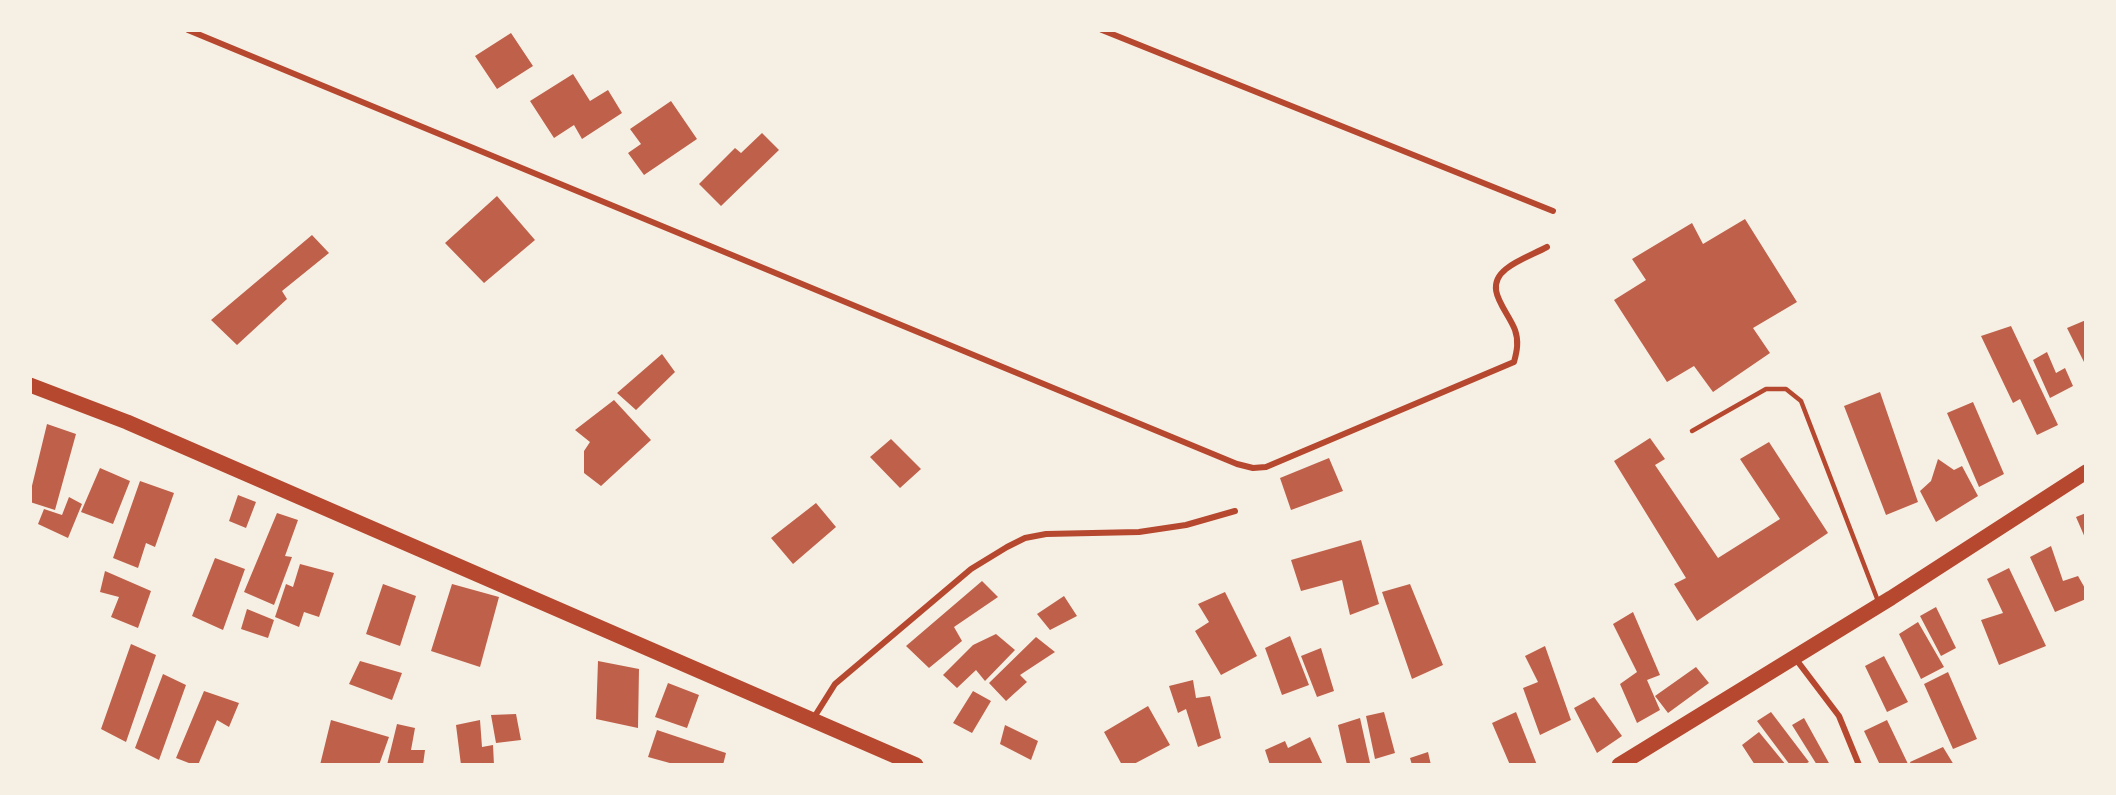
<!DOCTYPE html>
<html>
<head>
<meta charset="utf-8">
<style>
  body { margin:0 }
  #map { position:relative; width:2116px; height:795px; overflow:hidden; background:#f6efe4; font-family:Cabin,sans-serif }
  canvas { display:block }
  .frame { position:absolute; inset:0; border:32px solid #f6efe4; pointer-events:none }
</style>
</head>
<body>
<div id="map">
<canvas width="2116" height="795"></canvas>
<div class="frame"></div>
</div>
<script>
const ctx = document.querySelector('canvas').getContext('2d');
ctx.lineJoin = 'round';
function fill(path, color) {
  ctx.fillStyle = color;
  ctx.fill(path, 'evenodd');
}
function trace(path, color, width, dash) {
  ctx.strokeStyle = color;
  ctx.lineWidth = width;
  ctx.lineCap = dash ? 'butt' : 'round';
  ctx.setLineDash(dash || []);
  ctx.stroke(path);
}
fill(new Path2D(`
  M 511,33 L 533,66 L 497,89 L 475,56 Z
  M 573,74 L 590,101 L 608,90 L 622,113 L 582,139 L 574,125 L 554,138 L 530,101 Z
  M 671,101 L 697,139 L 644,175 L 628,153 L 641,144 L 630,129 Z
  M 762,133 L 779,150 L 721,206 L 699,184 L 735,148 L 741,153 Z
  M 497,196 L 535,240 L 484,283 L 445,243 Z
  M 1745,219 L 1797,302 L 1753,328 L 1770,353 L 1713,392 L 1694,366 L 1667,382 L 1614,300 L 1646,280 L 1632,259 L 1692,223 L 1703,244 Z
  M 312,235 L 329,253 L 282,291 L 287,299 L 237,345 L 211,320 Z
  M 2086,320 L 2086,366 L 2067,328 Z
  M 2011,326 L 2058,425 L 2037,435 L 2020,399 L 2013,403 L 1981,336 Z
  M 2047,352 L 2056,373 L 2065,368 L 2073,386 L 2050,398 L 2033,360 Z
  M 662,354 L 675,372 L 636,410 L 617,393 Z
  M 1880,392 L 1918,502 L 1886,515 L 1844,406 Z
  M 614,400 L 651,440 L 601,486 L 584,473 L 584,451 L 590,442 L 575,430 Z
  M 1973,402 L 2004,474 L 1979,487 L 1947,413 Z
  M 47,424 L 76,434 L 55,510 L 30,502 L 30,494 Z
  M 1650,438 L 1665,459 L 1655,465 L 1718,558 L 1780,519 L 1740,459 L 1769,442 L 1828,533 L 1697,621 L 1674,584 L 1686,578 L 1614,461 Z
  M 891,439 L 921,469 L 900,488 L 870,457 Z
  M 1329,458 L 1343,491 L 1291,510 L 1280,478 Z
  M 1938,459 L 1954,470 L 1962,466 L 1978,496 L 1936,522 L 1920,491 L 1931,481 Z
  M 100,468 L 130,481 L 113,524 L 81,512 Z
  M 140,481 L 174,493 L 155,547 L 146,543 L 138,568 L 113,558 Z
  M 238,495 L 256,502 L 246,528 L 229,521 Z
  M 69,497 L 82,504 L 68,538 L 38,524 L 44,509 L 62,515 Z
  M 816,503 L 836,527 L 793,564 L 771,538 Z
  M 277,513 L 298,520 L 285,556 L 292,557 L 274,605 L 244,592 Z
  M 2086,513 L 2086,540 L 2076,517 Z
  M 1361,540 L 1379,604 L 1350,615 L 1342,580 L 1301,591 L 1291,560 Z
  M 2051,546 L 2063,581 L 2078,576 L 2086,590 L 2086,599 L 2055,612 L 2030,557 Z
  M 215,558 L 245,569 L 223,630 L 192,616 Z
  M 300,564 L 334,573 L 319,617 L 304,612 L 299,627 L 275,617 L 286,584 L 293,587 Z
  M 2009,568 L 2046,646 L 1999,665 L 1981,620 L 2003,613 L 1987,579 Z
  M 105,571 L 151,591 L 138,628 L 111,617 L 119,597 L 100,592 Z
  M 982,581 L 998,597 L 954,627 L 962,641 L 929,668 L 906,646 Z
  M 383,584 L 416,596 L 400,646 L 366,634 Z
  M 452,584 L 499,597 L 480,667 L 431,651 Z
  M 1410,584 L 1443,665 L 1412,679 L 1382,592 Z
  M 1225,592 L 1257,656 L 1221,675 L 1195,631 L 1209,622 L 1198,604 Z
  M 1064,596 L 1077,616 L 1050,630 L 1037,614 Z
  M 1936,607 L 1956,648 L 1941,656 L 1920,616 Z
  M 247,609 L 274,620 L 268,638 L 241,629 Z
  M 1633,612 L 1660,675 L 1647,680 L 1660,710 L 1637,723 L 1620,684 L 1637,672 L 1613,624 Z
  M 1918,622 L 1944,667 L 1921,679 L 1899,634 Z
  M 996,634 L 1015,650 L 985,681 L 976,670 L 957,688 L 943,675 L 973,645 Z
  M 1290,636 L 1309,685 L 1282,695 L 1265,648 Z
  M 1036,637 L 1055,652 L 1020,675 L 1027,682 L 1006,701 L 989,683 Z
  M 131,644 L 156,655 L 126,742 L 101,729 Z
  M 1545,646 L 1571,720 L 1540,735 L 1523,688 L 1538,682 L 1525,656 Z
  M 1321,648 L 1334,691 L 1317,697 L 1301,656 Z
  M 1884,656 L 1908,702 L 1887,712 L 1865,666 Z
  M 360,661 L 402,673 L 392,700 L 349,684 Z
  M 598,661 L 639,669 L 638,728 L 596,719 Z
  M 1696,667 L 1709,683 L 1668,713 L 1655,696 Z
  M 1948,672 L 1977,739 L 1953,749 L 1924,684 Z
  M 163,674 L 186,685 L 159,760 L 135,748 Z
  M 1193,680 L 1196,698 L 1210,696 L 1221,738 L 1198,747 L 1186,709 L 1178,713 L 1169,686 Z
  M 668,683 L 699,695 L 687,728 L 655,717 Z
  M 204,691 L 239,703 L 229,727 L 217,720 L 198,765 L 194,765 L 176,758 Z
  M 973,691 L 991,701 L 972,733 L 953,723 Z
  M 1594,697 L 1622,736 L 1597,753 L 1574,708 Z
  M 1148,706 L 1170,745 L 1132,765 L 1122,765 L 1104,732 Z
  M 1384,712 L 1395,753 L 1375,759 L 1366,716 Z
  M 1516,712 L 1537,765 L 1510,765 L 1492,723 Z
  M 1771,712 L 1809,762 L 1803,765 L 1790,765 L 1757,721 Z
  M 516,714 L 521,740 L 496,743 L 491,715 Z
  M 1360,718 L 1370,763 L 1364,765 L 1347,765 L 1338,725 Z
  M 1804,718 L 1830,765 L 1817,765 L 1792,725 Z
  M 331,720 L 389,737 L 379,765 L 320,765 Z
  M 480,720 L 482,747 L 493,745 L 494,765 L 461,765 L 456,725 Z
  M 1887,720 L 1908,764 L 1907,765 L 1880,765 L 1864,731 Z
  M 397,724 L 415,728 L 411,750 L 425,750 L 423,765 L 387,765 Z
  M 1005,725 L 1038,741 L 1031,760 L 1000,744 Z
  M 657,730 L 726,753 L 723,765 L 677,765 L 648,757 Z
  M 1759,732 L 1786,765 L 1755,765 L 1742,745 Z
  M 1310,737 L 1323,765 L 1270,765 L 1265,750 L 1285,741 L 1288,748 Z
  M 1943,747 L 1954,765 L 1911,765 L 1910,762 Z
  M 1428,752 L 1431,765 L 1412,765 L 1410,758 Z`), '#bf614a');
trace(new Path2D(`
  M 1692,431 L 1766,389 L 1786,389 L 1801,401 L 1878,601`), '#b5482f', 4.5);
trace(new Path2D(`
  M 188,30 L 1237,464 L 1253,468 L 1266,467 L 1514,362 C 1517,351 1519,341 1515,330 C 1507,309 1482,288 1506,269 C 1517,260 1534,254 1547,247
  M 1102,30 L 1553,211
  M 1795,658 L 1839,716 L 1859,765
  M 813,719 L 835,684 L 971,569 L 1007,547 L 1025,538 L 1046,534 L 1139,532 L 1186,525 L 1235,511`), '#b5482f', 6);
trace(new Path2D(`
  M 30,385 L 127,422 L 916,765
  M 1619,765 L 1891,598 L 2086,472`), '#b5482f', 15);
</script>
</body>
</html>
